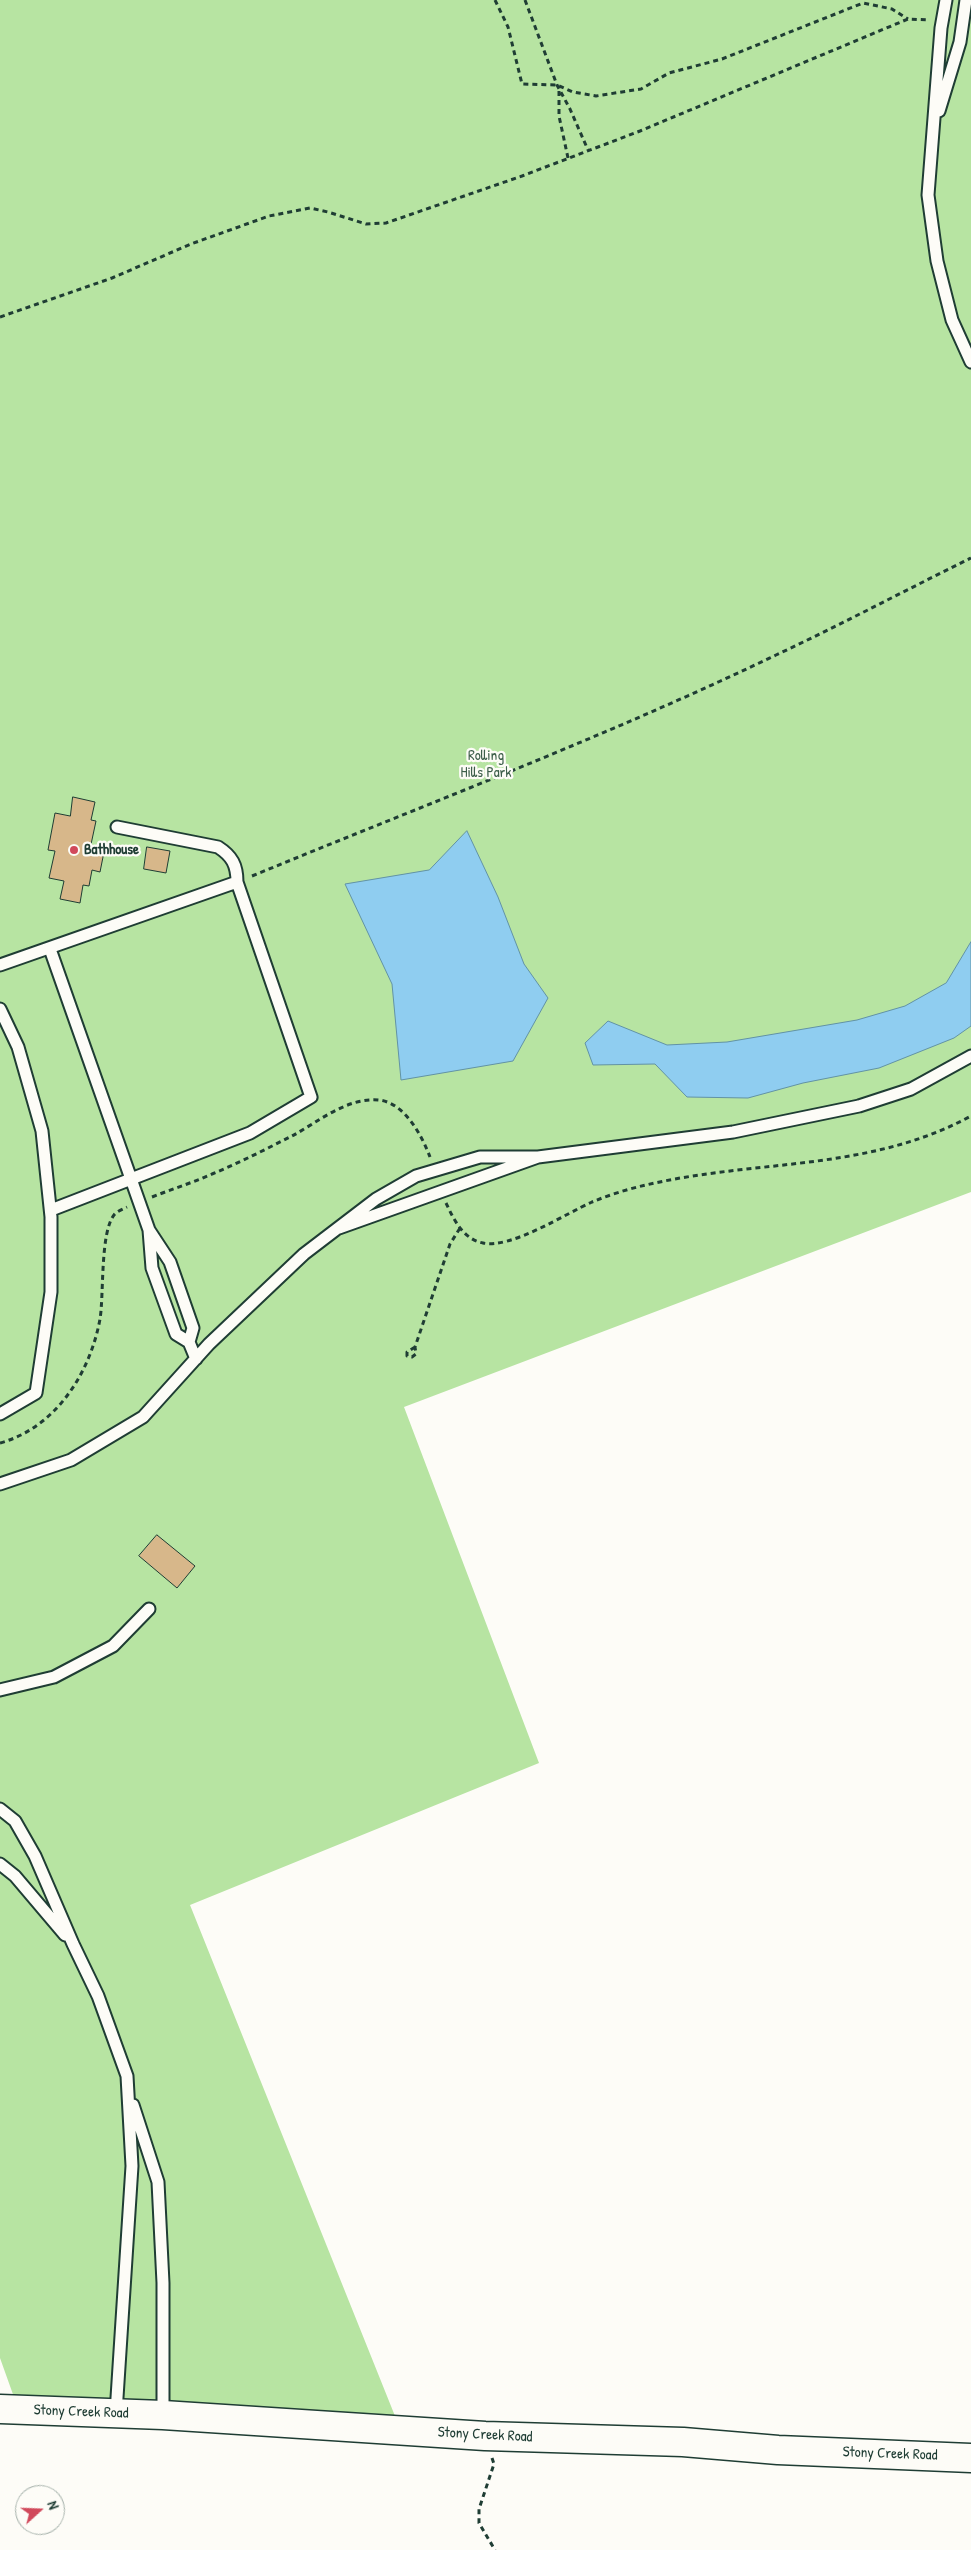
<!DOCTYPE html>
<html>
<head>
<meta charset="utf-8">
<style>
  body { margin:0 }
  #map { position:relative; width:971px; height:2550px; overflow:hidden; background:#fdfcf7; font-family:"Patrick Hand",sans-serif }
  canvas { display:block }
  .north { position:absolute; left:15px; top:2485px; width:50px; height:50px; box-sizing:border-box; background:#fdfcf7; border:1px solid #a4b0a9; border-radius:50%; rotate:70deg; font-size:14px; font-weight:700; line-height:20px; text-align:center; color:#1f3d34 }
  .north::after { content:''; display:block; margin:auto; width:18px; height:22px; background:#d1495b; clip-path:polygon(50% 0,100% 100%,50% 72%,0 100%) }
</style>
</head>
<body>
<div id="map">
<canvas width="971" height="2550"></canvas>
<div class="north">N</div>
</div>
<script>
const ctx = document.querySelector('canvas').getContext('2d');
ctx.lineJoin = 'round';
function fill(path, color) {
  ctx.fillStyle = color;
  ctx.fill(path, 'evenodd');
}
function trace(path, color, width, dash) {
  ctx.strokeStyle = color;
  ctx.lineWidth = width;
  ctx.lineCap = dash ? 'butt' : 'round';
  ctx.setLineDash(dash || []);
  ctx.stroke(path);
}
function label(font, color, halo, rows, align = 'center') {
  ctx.font = font + ' "Patrick Hand",sans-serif';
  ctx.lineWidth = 4.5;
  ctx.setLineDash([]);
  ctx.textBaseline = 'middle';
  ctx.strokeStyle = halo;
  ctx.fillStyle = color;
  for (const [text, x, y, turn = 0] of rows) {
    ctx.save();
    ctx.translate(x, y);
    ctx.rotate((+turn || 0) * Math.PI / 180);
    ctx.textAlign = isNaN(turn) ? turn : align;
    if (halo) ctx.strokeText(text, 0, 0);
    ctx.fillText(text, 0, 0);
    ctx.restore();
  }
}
fill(new Path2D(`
  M 0,0 L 971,0 L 971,1192 L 404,1407 L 539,1763 L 190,1905 L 397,2421 L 15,2400 L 0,2358 Z`), '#b7e4a2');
const water = new Path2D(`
  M 467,831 L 498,897 L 524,964 L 548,998 L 513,1061 L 401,1080 L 392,984 L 345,884 L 429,870 Z
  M 971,942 L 971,1026 L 954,1038 L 879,1068 L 803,1083 L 748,1098 L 687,1097 L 655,1064 L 593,1065 L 585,1043 L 608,1021 L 667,1045 L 727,1042 L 857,1020 L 905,1006 L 946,983 Z`);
fill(water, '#8fcdf0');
trace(water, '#6293a5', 1);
const building = new Path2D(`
  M 73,797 L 95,802 L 91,820 L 96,821 L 90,849 L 104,852 L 100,872 L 92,870 L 89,886 L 83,885 L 80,903 L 60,899 L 64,881 L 49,878 L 55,851 L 48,850 L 55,813 L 70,816 Z
  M 147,847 L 170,851 L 166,873 L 144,869 Z
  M 157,1535 L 195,1566 L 177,1588 L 139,1556 Z`);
fill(building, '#d7b78a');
trace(building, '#1f3d34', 1);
const service = new Path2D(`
  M 946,0 L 941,28 L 928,195 L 937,261 L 952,320 L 971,362
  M 939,111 L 960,42 L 966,0
  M 117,827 L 218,847 C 232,856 237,865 237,882
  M 50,949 L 149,1230
  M 0,965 L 237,882 L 311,1097 L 250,1133 L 51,1210
  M 0,1009 L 18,1047 L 42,1131 L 51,1217 L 51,1292 L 36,1393 L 0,1414
  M 538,1157 L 733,1132 L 859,1106 L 911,1089 L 971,1056
  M 189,1342 L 193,1328 L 170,1262 L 149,1230 L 152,1268 L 176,1334 L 189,1342 L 196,1359
  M 0,1484 L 71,1460 L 143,1417 L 209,1344 L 304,1254 L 376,1199 L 416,1176 L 480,1157 L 538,1157 L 339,1228
  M 0,1690 L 54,1677 L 113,1646 L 149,1609
  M 0,1809 L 15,1821 L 35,1856 L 73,1944 L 98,1996 L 127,2076 L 132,2166 L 116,2413
  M 0,1864 L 15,1876 L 65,1935
  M 133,2105 L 158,2182 L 163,2283 L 163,2415`);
const secondary = new Path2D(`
  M 0,2409 L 163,2415 L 485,2436 L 683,2442 L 778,2450 L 971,2458`);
trace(service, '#1f3d34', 15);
trace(secondary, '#1f3d34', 31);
trace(new Path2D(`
  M 495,0 L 508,27 L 522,84 L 557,85 L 573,92 L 596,96 L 641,89 L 669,73 L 722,59 L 863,3 L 892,9 L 908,19
  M 525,0 L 557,85 L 570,109 L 588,150
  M 559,91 L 559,116 L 568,158
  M 0,317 L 112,278 L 191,244 L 269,216 L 310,208 L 328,212 L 366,224 L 386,223 L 522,176 L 640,131 L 908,19 L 929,20
  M 252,876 C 427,804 605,737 776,655 C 842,624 906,590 971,558
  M 152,1197 C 172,1189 192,1183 212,1174 C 239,1163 266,1149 292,1136 C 318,1122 347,1097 379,1100 C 405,1103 422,1136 430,1157
  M 446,1203 C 454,1220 463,1239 483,1243 C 511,1249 565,1214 592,1202 C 609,1195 628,1189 646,1185 C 756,1159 868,1172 971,1116
  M 415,1347 L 407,1352 L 407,1356 L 412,1357 L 416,1354 L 415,1347 L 450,1244 L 460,1228
  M 0,1443 C 55,1428 90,1374 100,1319 C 104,1295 100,1233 114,1215 C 117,1211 123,1209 127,1207
  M 492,2458 L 494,2464 L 479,2509 L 479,2523 L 495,2550`), '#1f3d34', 3, [5, 4]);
trace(service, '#fdfcf7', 11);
trace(secondary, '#fdfcf7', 28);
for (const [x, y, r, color] of [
  [74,850,5,"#d1495b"]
]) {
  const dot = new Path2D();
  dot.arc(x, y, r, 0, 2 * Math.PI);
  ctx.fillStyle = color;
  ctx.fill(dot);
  trace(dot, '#fdfcf7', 2);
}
label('15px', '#3d5e4a', '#fdfcf7', [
  ["Rolling",486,756],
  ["Hills Park",486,773]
]);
label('bold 15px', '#1f3d34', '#fdfcf7', [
  ["Bathhouse",84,850]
], 'left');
label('15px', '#1f3d34', '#fdfcf7', [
  ["Stony Creek Road",81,2412,2],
  ["Stony Creek Road",485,2435,3],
  ["Stony Creek Road",890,2454,2]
]);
</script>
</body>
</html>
